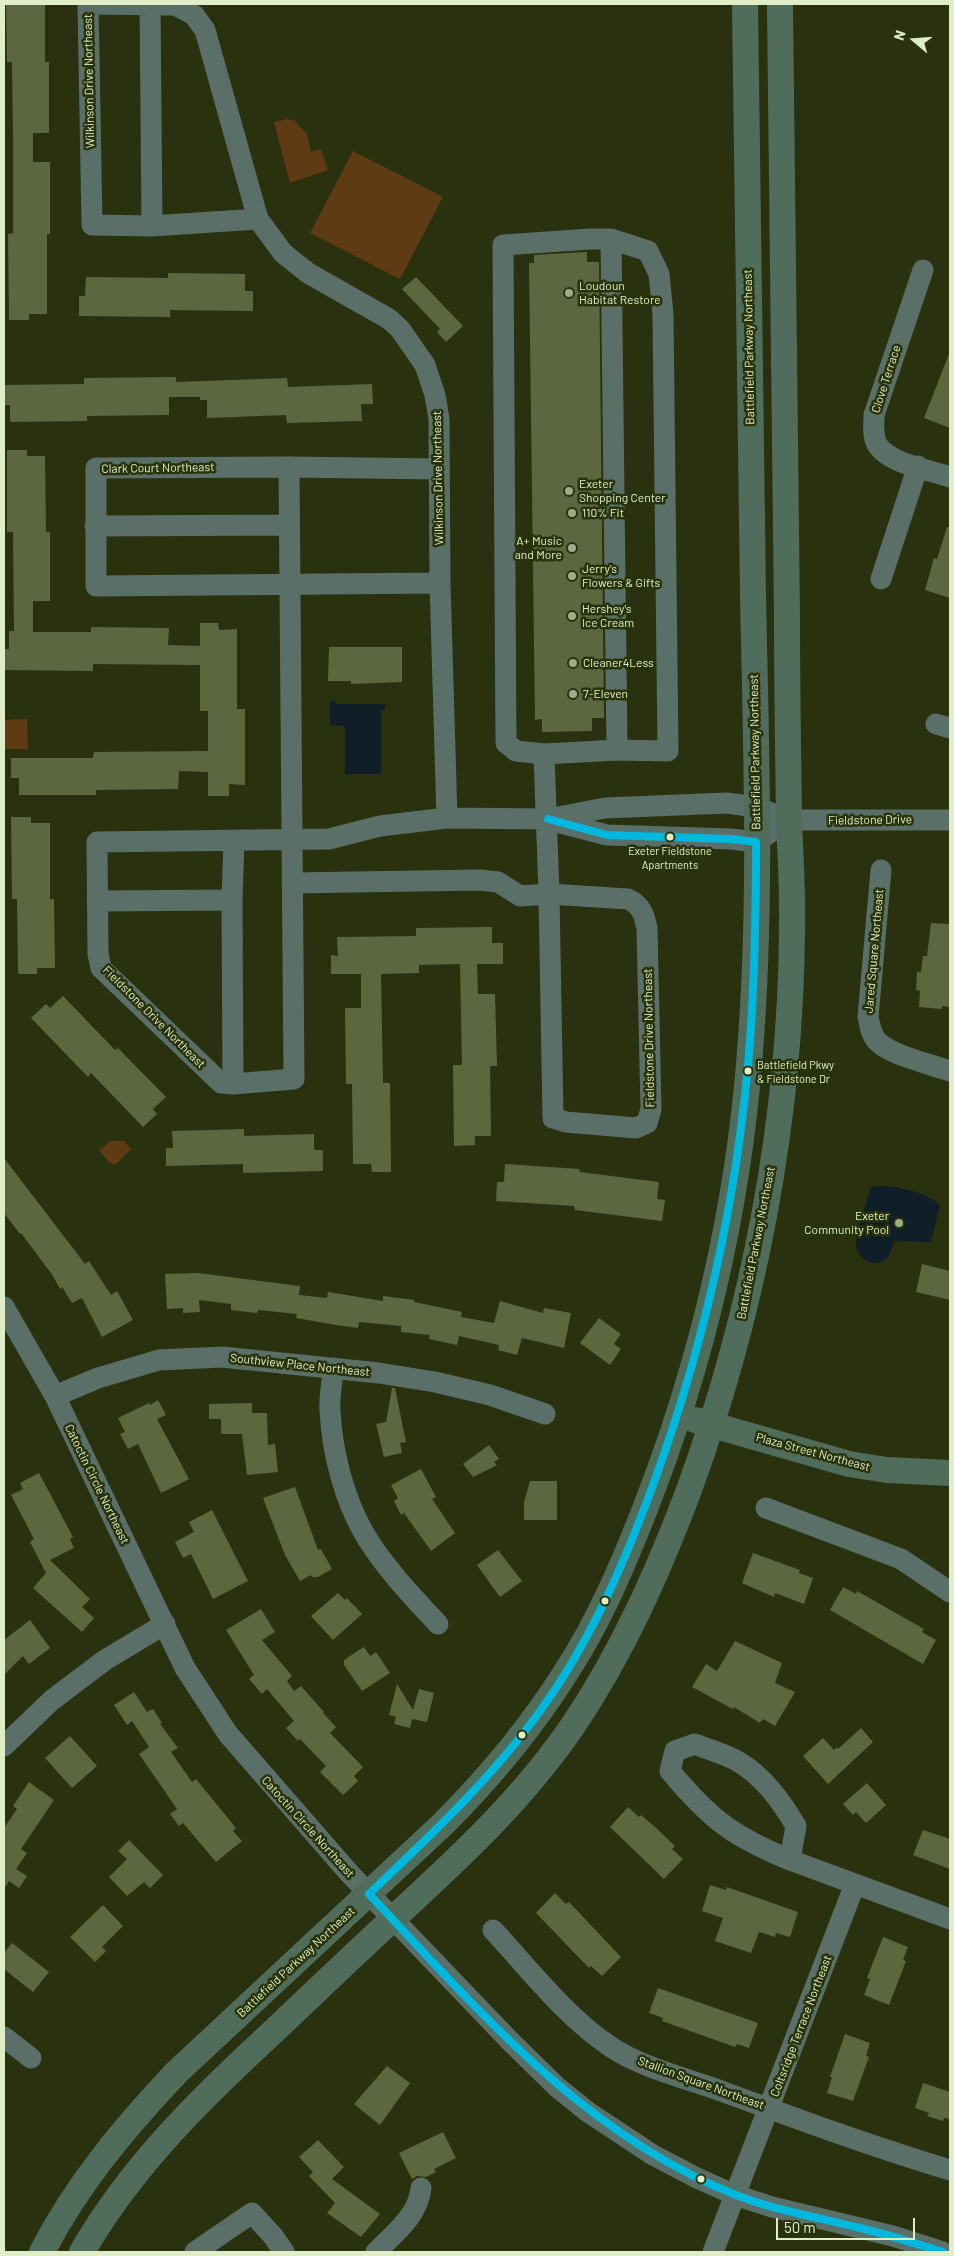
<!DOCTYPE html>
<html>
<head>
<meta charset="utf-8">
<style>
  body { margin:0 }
  #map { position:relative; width:954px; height:2256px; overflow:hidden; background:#29310f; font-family:Barlow,sans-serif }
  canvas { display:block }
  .frame { position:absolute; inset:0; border:5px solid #e0eec8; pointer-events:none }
  .north { position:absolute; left:889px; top:15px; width:50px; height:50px; -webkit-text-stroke:4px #28330b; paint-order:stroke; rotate:288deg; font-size:14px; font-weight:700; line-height:20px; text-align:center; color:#e0eec8 }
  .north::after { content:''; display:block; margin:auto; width:18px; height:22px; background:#e0eec8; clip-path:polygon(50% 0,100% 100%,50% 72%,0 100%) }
  .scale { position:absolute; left:776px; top:2218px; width:139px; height:22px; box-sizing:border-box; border:2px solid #e0eec8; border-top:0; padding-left:6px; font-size:15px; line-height:18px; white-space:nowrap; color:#e0eec8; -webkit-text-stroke:4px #28330b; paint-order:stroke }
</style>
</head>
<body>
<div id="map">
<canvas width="954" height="2256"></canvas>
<div class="frame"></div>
<div class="north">N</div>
<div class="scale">50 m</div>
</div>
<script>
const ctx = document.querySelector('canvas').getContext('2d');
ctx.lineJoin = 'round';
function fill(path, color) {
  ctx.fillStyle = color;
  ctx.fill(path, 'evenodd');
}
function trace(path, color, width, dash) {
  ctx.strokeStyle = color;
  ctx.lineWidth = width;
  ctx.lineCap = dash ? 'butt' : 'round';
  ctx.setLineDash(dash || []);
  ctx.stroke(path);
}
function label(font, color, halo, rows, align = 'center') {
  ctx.font = font + ' Barlow,sans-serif';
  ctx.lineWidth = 5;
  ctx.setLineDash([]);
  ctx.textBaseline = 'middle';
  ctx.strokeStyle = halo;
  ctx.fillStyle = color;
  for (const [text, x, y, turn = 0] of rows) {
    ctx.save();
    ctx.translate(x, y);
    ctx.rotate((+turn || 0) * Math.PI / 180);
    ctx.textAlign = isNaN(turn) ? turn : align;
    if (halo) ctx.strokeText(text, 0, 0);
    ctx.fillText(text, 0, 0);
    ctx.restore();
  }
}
fill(new Path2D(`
  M 287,119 L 294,120 L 307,134 L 311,152 L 321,149 L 328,170 L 290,183 L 274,122 Z
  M 353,151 L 443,197 L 400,279 L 310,233 Z
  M 27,719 L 28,749 L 4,749 L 4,720 Z
  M 111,1141 L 124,1141 L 131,1149 L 115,1165 L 107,1160 L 99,1150 Z`), '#5e3b12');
fill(new Path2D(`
  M 330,701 L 335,701 L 336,704 L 385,704 L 385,710 L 381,710 L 381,774 L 345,774 L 345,726 L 330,725 Z
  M 884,1186 C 904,1188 925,1192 940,1205 L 931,1242 L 894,1241 C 892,1247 891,1257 884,1261 C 872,1268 856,1257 856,1244 C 856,1228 867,1203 871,1187 Z`), '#101f27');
fill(new Path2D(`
  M 6,4 L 45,4 L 45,62 L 49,62 L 49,133 L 33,133 L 33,162 L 50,162 L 50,234 L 47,234 L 47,314 L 29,314 L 29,320 L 9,320 L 8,234 L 13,233 L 13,139 L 12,62 L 7,62 Z
  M 587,252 L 587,262 L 599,262 L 604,718 L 592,718 L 592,731 L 542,732 L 542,719 L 535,720 L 529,263 L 534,263 L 534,255 Z
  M 168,273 L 245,274 L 245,291 L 253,291 L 253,311 L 170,310 L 170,317 L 79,316 L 79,296 L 85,296 L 86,277 L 168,278 Z
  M 416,277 L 463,326 L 446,342 L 437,332 L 440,329 L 402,289 Z
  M 949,354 L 950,355 L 950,428 L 924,418 Z
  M 176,377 L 176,382 L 287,378 L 288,387 L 372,384 L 373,404 L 361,404 L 362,421 L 287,423 L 286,415 L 207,418 L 207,400 L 200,400 L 200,397 L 169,397 L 169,415 L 87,416 L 87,421 L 10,422 L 10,405 L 4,405 L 4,385 L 84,384 L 84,378 Z
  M 7,450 L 27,450 L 27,456 L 45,456 L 46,532 L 50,532 L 50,601 L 33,601 L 33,632 L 91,632 L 91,627 L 169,628 L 168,645 L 200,646 L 200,623 L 218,623 L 219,630 L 237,629 L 237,709 L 245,709 L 245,785 L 229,784 L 229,796 L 208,796 L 208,772 L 179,771 L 178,789 L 96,790 L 96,795 L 19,795 L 19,778 L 11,778 L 11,758 L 93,758 L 94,752 L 208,751 L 208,711 L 200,711 L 200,665 L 93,664 L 93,671 L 4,670 L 4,649 L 9,649 L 9,631 L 14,631 L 13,532 L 7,532 Z
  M 947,527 L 950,527 L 950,598 L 925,590 L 934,558 L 937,559 Z
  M 329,647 L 402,647 L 402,682 L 351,684 L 351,681 L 328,681 Z
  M 11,817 L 31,817 L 31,823 L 50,823 L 50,899 L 54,899 L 55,968 L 37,968 L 37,974 L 18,974 L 17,899 L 12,899 Z
  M 931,923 L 950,924 L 950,1007 L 942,1006 L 942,1009 L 919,1007 L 920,991 L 916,990 L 917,972 L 921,972 L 923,956 L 927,956 Z
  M 492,927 L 492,943 L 503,943 L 503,964 L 477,964 L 478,994 L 495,994 L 497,1066 L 490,1066 L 491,1136 L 475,1136 L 475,1145 L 454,1146 L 453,1065 L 462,1065 L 460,964 L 419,965 L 419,973 L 381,974 L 383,1083 L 390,1083 L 391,1172 L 372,1172 L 371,1164 L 353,1164 L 352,1084 L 346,1084 L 345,1008 L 361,1008 L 361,974 L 331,974 L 331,955 L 338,956 L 337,937 L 416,936 L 416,928 Z
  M 63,996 L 115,1050 L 118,1048 L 166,1097 L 153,1109 L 157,1114 L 143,1127 L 91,1073 L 88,1077 L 31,1018 L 46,1004 L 50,1008 Z
  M 244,1129 L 244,1136 L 314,1134 L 314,1150 L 323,1150 L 323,1171 L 243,1173 L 243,1164 L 166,1166 L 166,1148 L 173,1148 L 172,1131 Z
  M 4,1158 L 85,1264 L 89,1261 L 111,1295 L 117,1291 L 133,1320 L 102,1337 L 82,1298 L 72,1303 L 62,1287 L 60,1289 L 53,1276 L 21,1233 L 20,1234 L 4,1213 Z
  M 505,1164 L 579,1169 L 580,1172 L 659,1182 L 657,1199 L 665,1200 L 662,1221 L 575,1210 L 574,1206 L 496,1201 L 497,1182 L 504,1182 Z
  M 922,1264 L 950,1271 L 950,1300 L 916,1292 Z
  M 198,1273 L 300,1286 L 299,1295 L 327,1298 L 328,1292 L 383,1301 L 383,1296 L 414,1300 L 414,1302 L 462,1312 L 461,1317 L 494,1323 L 500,1301 L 543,1313 L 544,1308 L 571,1313 L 564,1348 L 522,1338 L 517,1355 L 498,1350 L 499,1345 L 459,1336 L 457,1345 L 429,1339 L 430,1335 L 401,1332 L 401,1326 L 359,1322 L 358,1328 L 336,1325 L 296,1318 L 297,1314 L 258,1310 L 257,1313 L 231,1310 L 231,1304 L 199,1300 L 200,1312 L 183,1313 L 183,1308 L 167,1309 L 165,1274 Z
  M 599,1318 L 621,1334 L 614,1344 L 621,1349 L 610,1365 L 580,1343 Z
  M 392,1388 L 395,1388 L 406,1442 L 400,1443 L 402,1453 L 384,1457 L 376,1424 L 386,1422 Z
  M 158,1400 L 166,1415 L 157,1419 L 189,1479 L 161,1493 L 138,1444 L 128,1449 L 120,1434 L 125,1432 L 118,1418 L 149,1403 L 150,1405 Z
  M 252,1403 L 252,1413 L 267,1413 L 268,1445 L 275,1444 L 278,1472 L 247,1475 L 242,1434 L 221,1434 L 221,1419 L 209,1419 L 209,1404 Z
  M 489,1445 L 499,1459 L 494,1462 L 497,1465 L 473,1477 L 463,1464 Z
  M 421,1469 L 436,1497 L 432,1499 L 455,1533 L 431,1551 L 404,1513 L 401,1515 L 394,1501 L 398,1498 L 391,1485 Z
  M 39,1473 L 73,1537 L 70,1539 L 74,1548 L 50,1560 L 90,1599 L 82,1607 L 94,1618 L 82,1632 L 33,1588 L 46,1573 L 30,1542 L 34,1539 L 11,1495 L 23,1489 L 20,1483 Z
  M 530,1481 L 557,1481 L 557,1520 L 524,1520 L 524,1502 Z
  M 295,1487 L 318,1550 L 321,1549 L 332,1569 L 318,1577 L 312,1577 L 311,1575 L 300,1581 L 285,1555 L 263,1498 Z
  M 212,1510 L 248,1581 L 213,1599 L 191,1554 L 183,1558 L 175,1542 L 194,1532 L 189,1522 Z
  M 498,1550 L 522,1581 L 500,1597 L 477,1565 Z
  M 753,1553 L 800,1570 L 799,1573 L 813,1578 L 804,1604 L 775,1593 L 774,1597 L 742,1583 Z
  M 843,1587 L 856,1594 L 857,1591 L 924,1629 L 922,1632 L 936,1640 L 923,1664 L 830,1610 Z
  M 338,1593 L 345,1600 L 347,1598 L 362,1614 L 333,1640 L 311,1616 Z
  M 261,1609 L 275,1632 L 262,1640 L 292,1676 L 287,1681 L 294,1691 L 301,1686 L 324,1712 L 323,1713 L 336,1727 L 330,1733 L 363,1767 L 354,1776 L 358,1781 L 343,1795 L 320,1772 L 326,1766 L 300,1739 L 298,1741 L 286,1728 L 294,1721 L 267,1689 L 262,1694 L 249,1679 L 254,1675 L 226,1630 Z
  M 30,1620 L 50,1648 L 29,1664 L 23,1656 L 4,1675 L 4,1640 Z
  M 735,1641 L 782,1663 L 775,1683 L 795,1692 L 775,1726 L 763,1719 L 760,1723 L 734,1707 L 733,1709 L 692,1687 L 706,1664 L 717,1671 Z
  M 364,1647 L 370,1656 L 376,1652 L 390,1673 L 362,1691 L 344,1665 L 344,1660 Z
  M 397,1684 L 413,1710 L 419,1689 L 434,1693 L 427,1722 L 412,1719 L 410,1728 L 394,1724 L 396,1717 L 389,1715 Z
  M 134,1692 L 147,1712 L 153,1709 L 162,1723 L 160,1724 L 178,1748 L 171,1752 L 192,1782 L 196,1779 L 236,1828 L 233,1831 L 242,1841 L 216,1862 L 183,1823 L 179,1826 L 170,1814 L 177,1809 L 139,1754 L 149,1747 L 132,1721 L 127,1725 L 114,1705 Z
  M 861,1728 L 873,1742 L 828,1784 L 803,1756 L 823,1738 L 834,1750 L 837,1747 L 838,1749 Z
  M 70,1736 L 97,1766 L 72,1788 L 45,1758 Z
  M 29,1782 L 54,1800 L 21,1849 L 27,1853 L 16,1869 L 27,1876 L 19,1888 L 9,1881 L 4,1889 L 4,1828 L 17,1809 L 13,1806 Z
  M 867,1783 L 886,1805 L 866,1823 L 856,1812 L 853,1815 L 843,1804 Z
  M 628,1807 L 639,1817 L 641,1815 L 654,1826 L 675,1846 L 672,1849 L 683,1859 L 664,1879 L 610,1827 Z
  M 923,1830 L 950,1839 L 950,1869 L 913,1855 Z
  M 129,1840 L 163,1875 L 150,1888 L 144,1882 L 127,1896 L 109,1877 L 127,1859 L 118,1851 Z
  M 710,1885 L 726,1890 L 727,1887 L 798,1912 L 790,1937 L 776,1933 L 775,1937 L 759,1932 L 751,1953 L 715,1941 L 723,1918 L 702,1911 Z
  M 555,1893 L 566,1904 L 569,1902 L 621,1957 L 602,1976 L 591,1966 L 589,1968 L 536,1913 Z
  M 103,1905 L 123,1926 L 102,1947 L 106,1951 L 95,1962 L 70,1937 Z
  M 883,1937 L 908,1947 L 903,1960 L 906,1961 L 889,2005 L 864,1995 L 870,1979 L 867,1978 Z
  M 12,1943 L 49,1972 L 33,1992 L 4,1969 L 4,1953 Z
  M 658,1988 L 758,2023 L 749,2048 L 737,2044 L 735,2047 L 662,2021 L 663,2018 L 649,2013 Z
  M 845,2034 L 870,2043 L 866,2056 L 869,2057 L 853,2101 L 827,2093 L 832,2077 L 830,2077 Z
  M 387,2066 L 410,2083 L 380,2125 L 354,2104 Z
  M 923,2083 L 950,2092 L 950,2119 L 944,2118 L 943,2121 L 927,2116 L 929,2113 L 915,2108 Z
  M 443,2132 L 456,2158 L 434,2169 L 436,2172 L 426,2177 L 417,2176 L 412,2179 L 399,2153 Z
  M 318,2140 L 344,2167 L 332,2179 L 380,2214 L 361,2237 L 327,2213 L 335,2203 L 309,2176 L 313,2172 L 299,2157 Z`), '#5d673f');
trace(new Path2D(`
  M 150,4 L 152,226
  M 258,219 L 152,226 L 92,225 L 88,4 L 175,5 L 194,15 L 205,30 L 258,219 L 283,253 L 308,273 L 389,319 L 400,329 L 425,365 L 435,395 L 439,419 L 440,583 L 447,818
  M 590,239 L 611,239 L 648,251 L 659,274 L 663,314 L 668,751 L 617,750 L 544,754 L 516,751 L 506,743 L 503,245 Z
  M 611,239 L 617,750
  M 923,270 L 874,415 C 874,425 872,437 878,446 C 891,464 930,470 950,477
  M 289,467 L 294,1079 L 233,1084 L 221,1083 L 101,968 L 98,954 L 97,842 L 329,839 L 380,826 L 447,818 L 548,819 L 605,808 L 727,803 L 756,807 L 789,820 L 950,820
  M 438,469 L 289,467 L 96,468 L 96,586 L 440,583
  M 95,526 L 288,525
  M 881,579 L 918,466
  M 936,724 L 950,728
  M 553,821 L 607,835 L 731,839 L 756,842 L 789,820
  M 881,870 L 868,1017 C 870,1026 871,1035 878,1042 C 893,1056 930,1064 950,1071
  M 292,883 L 480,880 L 498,882 L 520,896 L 549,894 L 544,754
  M 549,894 L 628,899 C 641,905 644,914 647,928 L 651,1109 L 647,1123 L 636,1128 L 566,1122 L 553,1118 Z
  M 232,900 L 234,841
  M 97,901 L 232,900 L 233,1084
  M 4,1307 L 55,1396 L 185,1668 L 228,1734 L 350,1874 L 510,2041 L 557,2087 L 588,2112 L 653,2155 L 697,2178 L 735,2195 L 772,2207 L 893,2236 L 943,2252
  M 334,1368 C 332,1382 329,1396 330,1410 C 332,1452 344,1499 365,1535 C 385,1568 412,1596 438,1624
  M 55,1396 L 98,1378 L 159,1360 L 222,1357 L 379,1373 L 435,1382 L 490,1395 L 545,1414
  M 766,1508 L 901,1559 L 950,1592
  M 695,1744 C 709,1750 726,1754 739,1762 C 764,1777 781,1801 796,1826 L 790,1860 C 732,1836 710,1819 670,1771 L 675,1751 Z
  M 4,1746 L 52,1700 L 105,1660 L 165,1624
  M 790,1860 L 950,1919
  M 493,1930 C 530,1970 565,2016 611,2047 C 639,2066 681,2077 713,2088 C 792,2117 870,2146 950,2170
  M 4,2037 L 31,2058
  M 195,2252 L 252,2213 L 273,2236 L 284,2252
  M 376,2252 C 395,2233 418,2216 421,2188
  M 713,2252 L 855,1884`), '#596f67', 21);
trace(new Path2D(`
  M 695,1420 L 849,1464 L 887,1470 L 950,1473
  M 42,2252 C 77,2184 125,2127 177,2072 L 443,1824 C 490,1777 533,1725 568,1669 C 599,1621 622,1567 643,1514 C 701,1367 738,1210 750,1052 C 762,900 756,747 753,595 C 750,398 747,201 745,4
  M 82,2252 C 128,2172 192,2107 260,2044 C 305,2002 350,1958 396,1916 C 461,1856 524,1798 574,1724 C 623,1651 658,1572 689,1490 C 754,1311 791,1119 792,928 C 793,890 790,853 789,815 C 788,749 787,682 787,615 C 784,412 781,208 780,4`), '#506c5b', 26);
trace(new Path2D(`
  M 548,819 L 607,835 L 731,839 L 756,842 C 756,898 755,955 752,1011 C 743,1170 710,1327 656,1477 C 627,1557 593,1637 543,1707 C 494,1776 431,1835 369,1894 C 478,2010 584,2135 736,2195 C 774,2210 816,2217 856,2227 C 886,2234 914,2243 943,2252`), '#00b8de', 8);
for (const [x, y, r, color] of [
  [569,293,5,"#a0ac87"],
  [569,491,5,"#a0ac87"],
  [572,513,5,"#a0ac87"],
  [572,548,5,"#a0ac87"],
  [572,576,5,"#a0ac87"],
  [572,616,5,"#a0ac87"],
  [573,663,5,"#a0ac87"],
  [573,694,5,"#a0ac87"],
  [670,837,4.5,"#e0eec8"],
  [748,1071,4.5,"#e0eec8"],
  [899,1223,5,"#a0ac87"],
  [605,1601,4.5,"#e0eec8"],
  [522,1735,4.5,"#e0eec8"],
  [701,2179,4.5,"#e0eec8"]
]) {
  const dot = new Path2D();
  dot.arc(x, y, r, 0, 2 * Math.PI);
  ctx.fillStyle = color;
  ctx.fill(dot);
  trace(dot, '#28330b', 2);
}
label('11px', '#e0eec8', '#28330b', [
  ["Exeter Fieldstone",670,851],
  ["Apartments",670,865],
  ["Battlefield Pkwy",757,1065,"left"],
  ["& Fieldstone Dr",757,1079,"left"]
]);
label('12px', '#e0eec8', '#28330b', [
  ["Wilkinson Drive Northeast",89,81,-91],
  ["Battlefield Parkway Northeast",749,347,-91],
  ["Clove Terrace",886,379,-72],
  ["Clark Court Northeast",158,468,-1],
  ["Wilkinson Drive Northeast",438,478,-91],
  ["Battlefield Parkway Northeast",755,752,-91],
  ["Fieldstone Drive",870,820,-1],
  ["Jared Square Northeast",874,951,-85],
  ["Fieldstone Drive Northeast",154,1017,45],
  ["Fieldstone Drive Northeast",649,1038,-91],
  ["Battlefield Parkway Northeast",756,1243,-79],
  ["Southview Place Northeast",300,1365,6],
  ["Plaza Street Northeast",813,1452,15],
  ["Catoctin Circle Northeast",97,1484,64],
  ["Catoctin Circle Northeast",308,1827,48],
  ["Battlefield Parkway Northeast",296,1962,-43],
  ["Coltsridge Terrace Northeast",801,2026,-69],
  ["Stallion Square Northeast",701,2083,20]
]);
label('12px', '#e0eec8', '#28330b', [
  ["Loudoun",579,286],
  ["Habitat Restore",579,300],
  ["Exeter",579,484],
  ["Shopping Center",579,498],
  ["110% Fit",582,513],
  ["A+ Music",562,541,"right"],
  ["and More",562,555,"right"],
  ["Jerry's",582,569],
  ["Flowers & Gifts",582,583],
  ["Hershey's",582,609],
  ["Ice Cream",582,623],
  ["Cleaner4Less",583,663],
  ["7-Eleven",583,694],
  ["Exeter",889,1216,"right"],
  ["Community Pool",889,1230,"right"]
], 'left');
</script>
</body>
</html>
